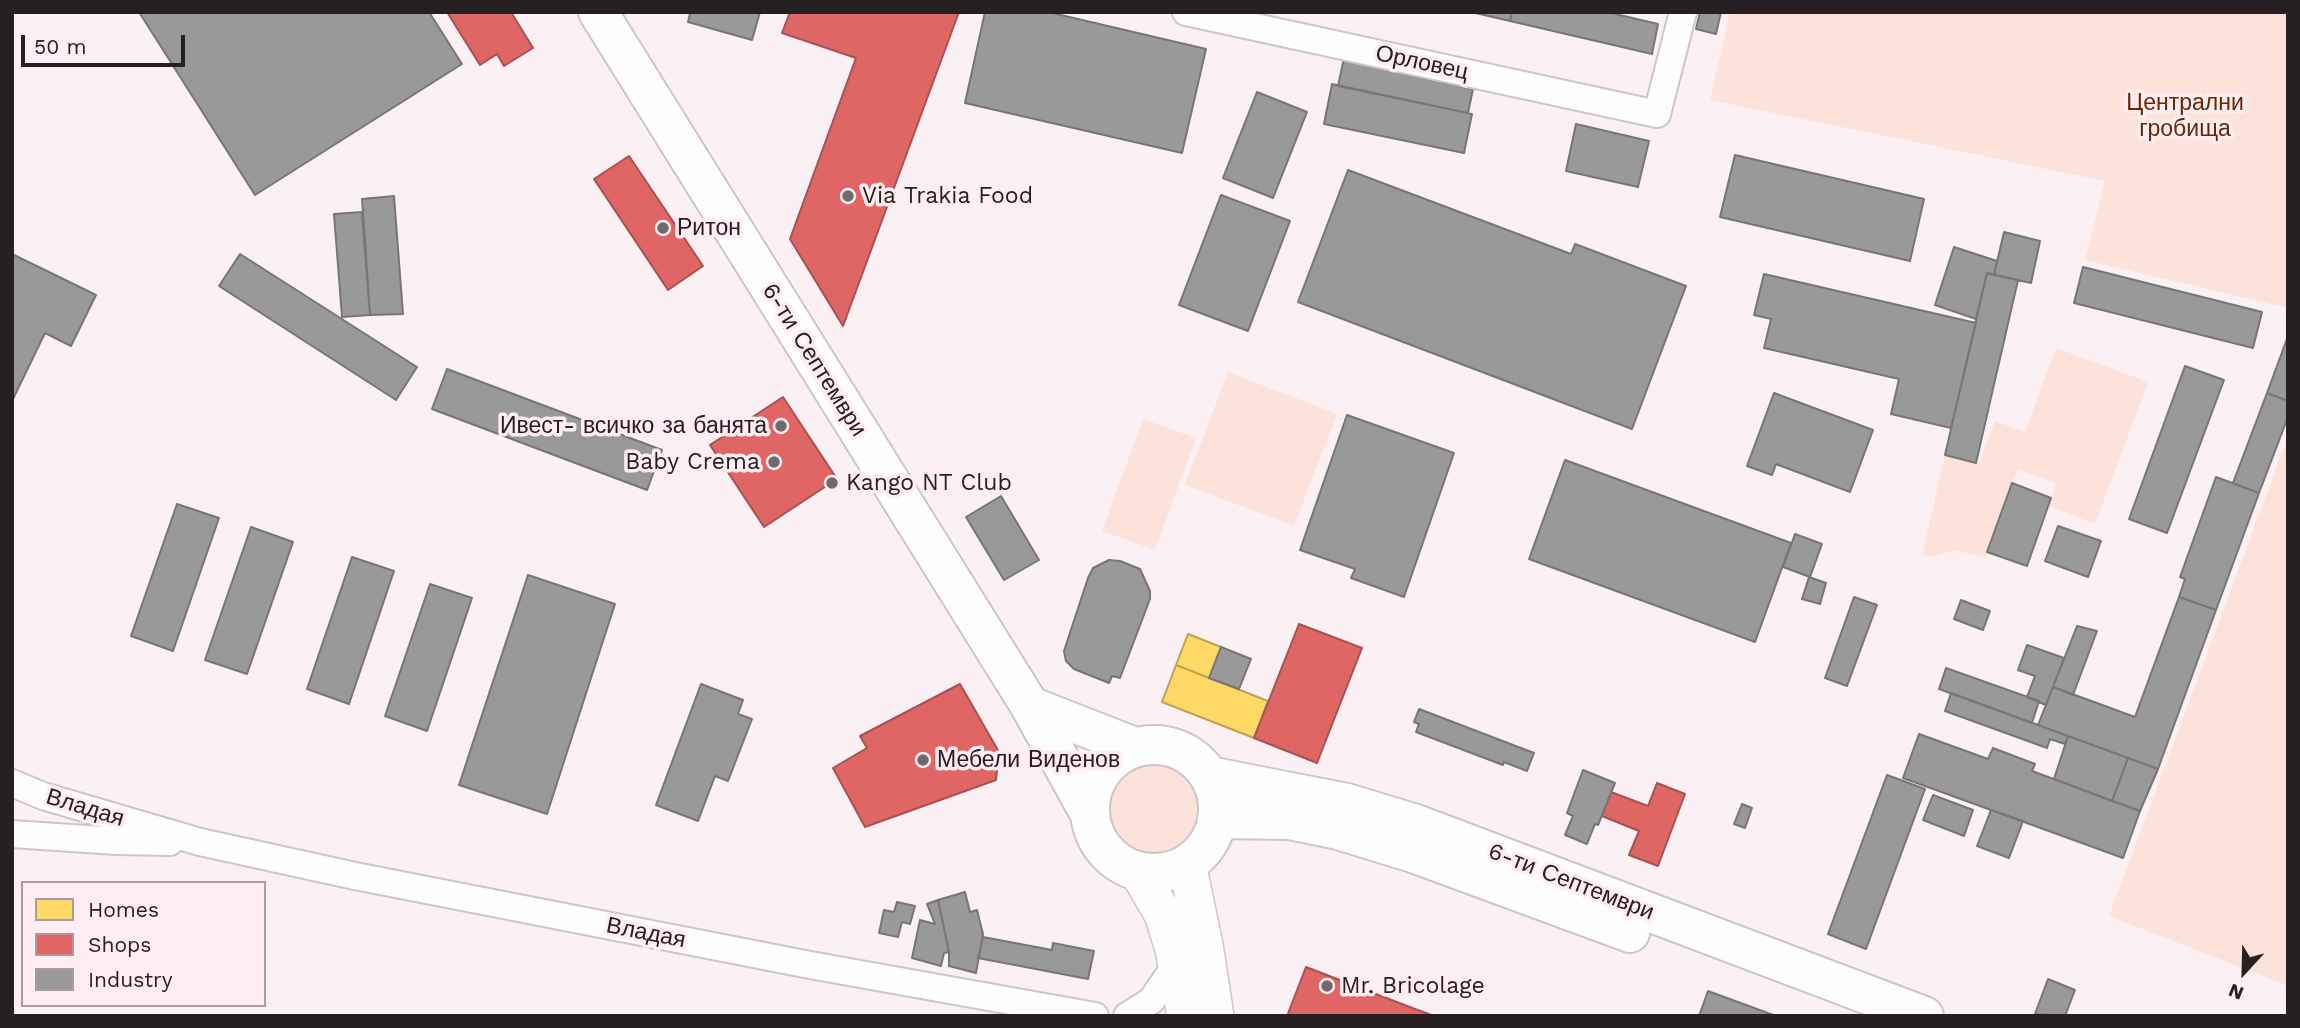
<!DOCTYPE html>
<html>
<head>
<meta charset="utf-8">
<style>
  body { margin:0 }
  #map { position:relative; width:2300px; height:1028px; overflow:hidden; background:#fbf1f4; font-family:"Work Sans",sans-serif }
  canvas { display:block }
  .frame { position:absolute; inset:0; border:14px solid #272022; pointer-events:none }
  .legend { position:absolute; left:21px; top:881px; width:245px; height:126px; box-sizing:border-box; background:#ffedf2; border:2px solid #a99b9f; margin:0; padding:9px 12px; list-style:none; font-size:21px; color:#272022 }
  .legend li { display:flex; align-items:center; gap:14px; height:35px }
  .legend b { width:35px; border:2px solid #a99b9f }
  .north { position:absolute; left:2209px; top:937px; width:70px; height:70px; -webkit-text-stroke:5px #ffedf2; paint-order:stroke; rotate:202deg; font-size:19px; font-weight:700; line-height:28px; text-align:center; color:#272022 }
  .north::after { content:''; display:block; margin:auto; width:24px; height:32px; background:#272022; clip-path:polygon(50% 0,100% 100%,50% 72%,0 100%) }
  .scale { position:absolute; left:21px; top:35px; width:164px; height:32px; box-sizing:border-box; border:4px solid #272022; border-top:0; padding-left:9px; font-size:21px; line-height:24px; white-space:nowrap; color:#272022; -webkit-text-stroke:5px #ffedf2; paint-order:stroke }
</style>
</head>
<body>
<div id="map">
<canvas width="2300" height="1028"></canvas>
<div class="frame"></div>
<ul class="legend">
<li><b style="height:19px;background:#ffd966"></b>Homes</li>
<li><b style="height:19px;background:#e06666"></b>Shops</li>
<li><b style="height:19px;background:#999"></b>Industry</li>
</ul>
<div class="north">N</div>
<div class="scale">50 m</div>
</div>
<script>
const ctx = document.querySelector('canvas').getContext('2d');
ctx.lineJoin = 'round';
function fill(path, color) {
  ctx.fillStyle = color;
  ctx.fill(path, 'evenodd');
}
function trace(path, color, width, dash) {
  ctx.strokeStyle = color;
  ctx.lineWidth = width;
  ctx.lineCap = dash ? 'butt' : 'round';
  ctx.setLineDash(dash || []);
  ctx.stroke(path);
}
function label(font, color, halo, rows, align = 'center') {
  ctx.font = font + ' "Work Sans",sans-serif';
  ctx.lineWidth = 7;
  ctx.setLineDash([]);
  ctx.textBaseline = 'middle';
  ctx.strokeStyle = halo;
  ctx.fillStyle = color;
  for (const [text, x, y, turn = 0] of rows) {
    ctx.save();
    ctx.translate(x, y);
    ctx.rotate((+turn || 0) * Math.PI / 180);
    ctx.textAlign = isNaN(turn) ? turn : align;
    if (halo) ctx.strokeText(text, 0, 0);
    ctx.fillText(text, 0, 0);
    ctx.restore();
  }
}
fill(new Path2D(`
  M 1730,12 L 2288,12 L 2288,308 L 2085,260 L 2105,181 L 1710,100 Z
  M 2056,348 L 2148,382 L 2095,524 L 2048,506 L 2056,483 L 2018,469 L 1985,558 L 1955,550 L 1932,557 L 1922,555 L 1945,455 L 1979,463 L 1995,421 L 2025,432 Z
  M 1228,372 L 1337,414 L 1294,526 L 1185,485 Z
  M 1143,419 L 1196,438 L 1155,550 L 1102,531 Z
  M 2288,437 L 2288,986 L 2109,916 Z
  M1105 810a47 47 0 1 1 94 0a47 47 0 1 1-94 0Z`), '#fde2da');
const homes = new Path2D(`
  M 1188,634 L 1221,647 L 1209,678 L 1176,665 Z
  M 1176,665 L 1268,701 L 1254,738 L 1162,702 Z`);
fill(homes, '#ffd966');
trace(homes, '#bea252', 2);
const shops = new Path2D(`
  M 447,12 L 511,12 L 533,48 L 504,66 L 497,54 L 480,65 Z
  M 790,12 L 959,12 L 843,326 L 790,239 L 856,58 L 782,33 Z
  M 629,156 L 703,266 L 668,290 L 594,179 Z
  M 783,397 L 837,479 L 764,527 L 710,445 Z
  M 1299,624 L 1362,648 L 1317,763 L 1254,738 Z
  M 960,684 L 999,752 L 996,780 L 865,827 L 833,768 L 867,748 L 860,736 Z
  M 1657,783 L 1685,794 L 1658,866 L 1629,855 L 1639,831 L 1602,816 L 1611,792 L 1648,806 Z
  M 1306,967 L 1407,1006 L 1434,1016 L 1287,1016 Z`);
fill(shops, '#e06666');
trace(shops, '#a85152', 2);
const industry = new Path2D(`
  M 139,12 L 429,12 L 462,64 L 255,195 Z
  M 684,12 L 760,12 L 752,40 L 688,22 L 690,14 Z
  M 985,12 L 1048,12 L 1206,49 L 1182,153 L 965,103 Z
  M 1471,12 L 1512,12 L 1510,21 Z
  M 1512,12 L 1607,12 L 1658,24 L 1652,54 L 1510,21 Z
  M 1700,12 L 1721,12 L 1716,34 L 1696,29 Z
  M 1344,58 L 1400,70 L 1400,73 L 1473,89 L 1468,113 L 1338,86 Z
  M 1332,84 L 1472,114 L 1464,153 L 1324,124 Z
  M 1257,92 L 1307,112 L 1273,198 L 1223,178 Z
  M 1576,124 L 1649,141 L 1638,187 L 1566,171 Z
  M 1735,155 L 1924,199 L 1910,261 L 1720,217 Z
  M 1348,170 L 1571,254 L 1575,244 L 1686,286 L 1632,429 L 1298,302 Z
  M 1221,195 L 1290,221 L 1248,331 L 1179,305 Z
  M 394,196 L 403,314 L 370,315 L 362,199 Z
  M 362,212 L 370,315 L 342,317 L 334,214 Z
  M 2004,232 L 2040,241 L 2031,283 L 1994,275 Z
  M 1954,247 L 1997,261 L 1994,275 L 1987,273 L 1976,319 L 1935,305 Z
  M 12,254 L 96,295 L 71,346 L 45,333 L 12,401 Z
  M 240,254 L 417,367 L 396,400 L 219,286 Z
  M 2083,267 L 2262,312 L 2253,348 L 2074,303 Z
  M 1987,273 L 2018,280 L 1976,463 L 1945,455 Z
  M 1764,274 L 1976,323 L 1951,428 L 1891,414 L 1899,379 L 1764,348 L 1771,319 L 1754,315 Z
  M 2288,336 L 2288,401 L 2267,393 Z
  M 2185,366 L 2224,380 L 2167,533 L 2129,519 Z
  M 447,369 L 662,450 L 647,490 L 432,409 Z
  M 1774,393 L 1873,430 L 1850,492 L 1776,464 L 1772,475 L 1747,466 Z
  M 2267,393 L 2288,401 L 2288,417 L 2259,493 L 2233,483 Z
  M 1347,415 L 1454,453 L 1404,597 L 1351,578 L 1355,569 L 1300,550 Z
  M 1565,460 L 1791,543 L 1755,642 L 1529,559 Z
  M 2216,477 L 2259,493 L 2216,610 L 2179,597 L 2185,579 L 2180,577 Z
  M 2012,483 L 2051,498 L 2027,566 L 1987,552 Z
  M 1001,496 L 1039,560 L 1004,580 L 966,517 Z
  M 177,504 L 219,518 L 173,651 L 131,636 Z
  M 2058,526 L 2101,541 L 2088,577 L 2045,561 Z
  M 251,527 L 293,542 L 247,674 L 205,660 Z
  M 1795,534 L 1822,544 L 1810,577 L 1783,567 Z
  M 352,557 L 394,571 L 349,704 L 307,689 Z
  M 1109,560 L 1120,561 L 1140,569 L 1150,591 L 1150,599 L 1120,678 L 1112,676 L 1109,683 L 1074,669 L 1066,661 L 1064,651 L 1088,578 L 1093,568 Z
  M 528,575 L 615,604 L 547,814 L 459,785 Z
  M 1809,577 L 1826,583 L 1820,604 L 1802,599 Z
  M 430,584 L 472,598 L 427,731 L 385,716 Z
  M 1854,597 L 1877,605 L 1847,686 L 1825,678 Z
  M 2179,597 L 2216,610 L 2158,769 L 2038,725 L 2053,687 L 2135,717 Z
  M 1961,600 L 1990,611 L 1983,630 L 1954,619 Z
  M 2077,626 L 2097,631 L 2073,695 L 2053,687 Z
  M 2027,645 L 2064,658 L 2046,705 L 2027,697 L 2035,676 L 2018,670 Z
  M 1221,647 L 1251,659 L 1239,689 L 1209,678 Z
  M 1946,668 L 2039,701 L 2032,723 L 1939,689 Z
  M 701,684 L 743,700 L 738,714 L 752,719 L 728,781 L 715,776 L 698,821 L 656,805 Z
  M 1951,693 L 2068,736 L 2065,744 L 2050,739 L 2047,748 L 1945,711 Z
  M 1419,709 L 1534,753 L 1527,771 L 1504,762 L 1503,765 L 1416,732 L 1419,724 L 1414,722 Z
  M 1919,734 L 1988,759 L 1993,748 L 2035,764 L 2032,771 L 2140,811 L 2123,858 L 1903,778 Z
  M 2068,736 L 2128,758 L 2112,801 L 2054,779 Z
  M 2128,758 L 2158,769 L 2140,811 L 2112,801 Z
  M 1583,770 L 1615,783 L 1598,825 L 1595,824 L 1587,844 L 1565,835 L 1573,816 L 1567,813 Z
  M 1887,775 L 1925,789 L 1866,949 L 1828,934 Z
  M 1933,795 L 1973,810 L 1964,836 L 1923,820 Z
  M 1742,804 L 1752,808 L 1745,828 L 1734,824 Z
  M 1991,810 L 2023,821 L 2009,858 L 1977,846 Z
  M 965,892 L 970,912 L 977,910 L 983,934 L 976,973 L 949,966 L 949,952 L 938,900 Z
  M 938,900 L 949,952 L 944,953 L 941,966 L 912,958 L 920,920 L 935,924 L 927,904 Z
  M 897,902 L 915,906 L 910,924 L 902,922 L 898,937 L 879,933 L 884,910 L 894,912 Z
  M 983,937 L 1052,950 L 1053,943 L 1094,951 L 1088,979 L 978,958 Z
  M 2048,979 L 2075,990 L 2065,1016 L 2035,1014 Z
  M 1708,991 L 1776,1016 L 1699,1016 Z`);
fill(industry, '#999');
trace(industry, '#777575', 2);
const street = new Path2D(`
  M 1186,12 L 1657,114 L 1683,12
  M 12,783 L 43,796 L 200,842 L 355,876 L 810,965 L 1095,1016
  M 12,834 L 116,841 L 170,842
  M 1127,1016 L 1151,1001 L 1176,965`);
const secondary = new Path2D(`
  M 1187,864 L 1204,945 L 1215,1016
  M 1138,871 L 1163,914 L 1174,949 L 1186,1016`);
const primary = new Path2D(`
  M 598,12 L 1030,706 L 1090,814
  M 1030,706 L 1135,747
  M1090 809a64 64 0 1 1 128 0a64 64 0 1 1-128 0Z
  M 1209,776 L 1347,803 L 1416,824 L 1924,1016
  M 1217,819 L 1289,820 L 1338,830 L 1413,853 L 1630,933`);
trace(street, '#cdc6c8', 30);
trace(secondary, '#cdc6c8', 40);
trace(primary, '#cdc6c8', 42);
trace(street, '#fefdfd', 26);
trace(secondary, '#fefdfd', 37);
trace(primary, '#fefdfd', 38);
for (const [x, y, r, color] of [
  [848,196,7,"#71696c"],
  [663,228,7,"#71696c"],
  [781,426,7,"#71696c"],
  [774,462,7,"#71696c"],
  [832,483,7,"#71696c"],
  [923,760,7,"#71696c"],
  [1327,986,7,"#71696c"]
]) {
  const dot = new Path2D();
  dot.arc(x, y, r, 0, 2 * Math.PI);
  ctx.fillStyle = color;
  ctx.fill(dot);
  trace(dot, '#ffedf2', 2.5);
}
label('23px', '#272022', '#ffedf2', [
  ["Орловец",1422,63,12],
  ["6-ти Септември",814,360,58],
  ["Владая",85,808,17],
  ["6-ти Септември",1571,882,21],
  ["Владая",646,933,11]
]);
label('23px', '#652704', '#ffedf2', [
  ["Централни",2185,103],
  ["гробища",2185,129]
]);
label('23px', '#272022', '#ffedf2', [
  ["Via Trakia Food",862,196],
  ["Ритон",677,228],
  ["Ивест- всичко за банята",767,426,"right"],
  ["Baby Crema",760,462,"right"],
  ["Kango NT Club",846,483],
  ["Мебели Виденов",937,760],
  ["Mr. Bricolage",1341,986]
], 'left');
</script>
</body>
</html>
